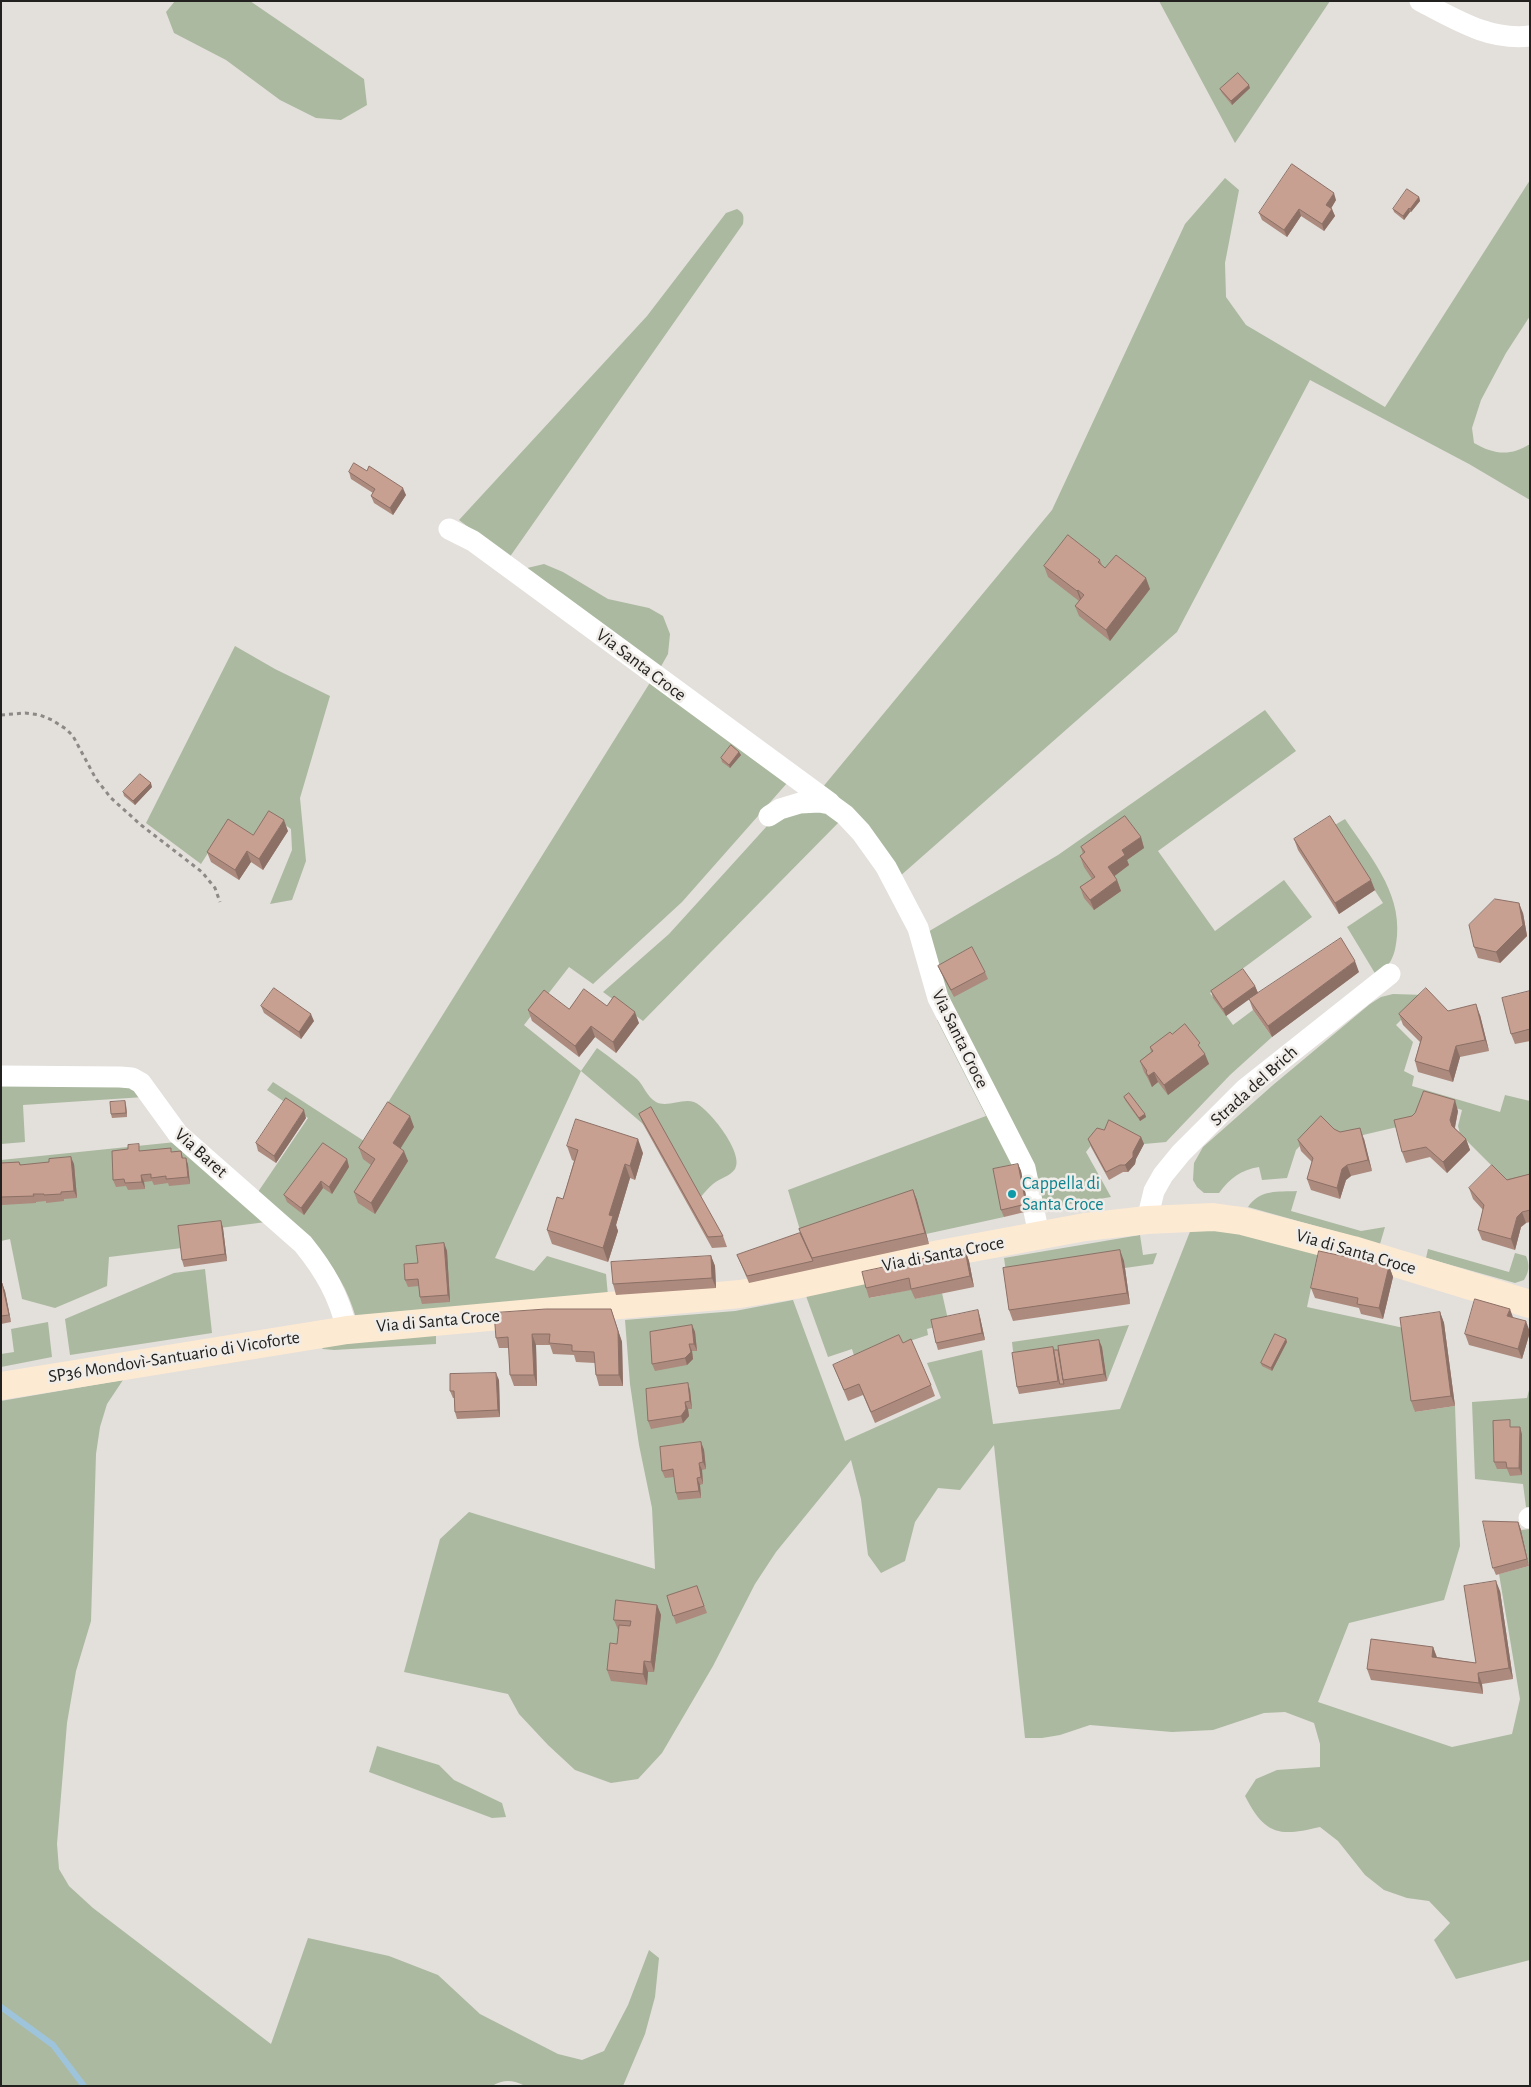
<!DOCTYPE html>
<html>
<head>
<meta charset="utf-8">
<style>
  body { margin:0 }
  #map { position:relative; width:1531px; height:2087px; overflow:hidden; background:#e3dfdb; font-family:"Alegreya Sans",sans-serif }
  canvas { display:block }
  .frame { position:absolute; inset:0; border:2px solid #22211f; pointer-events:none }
</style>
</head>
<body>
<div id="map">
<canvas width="1531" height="2087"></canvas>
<div class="frame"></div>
</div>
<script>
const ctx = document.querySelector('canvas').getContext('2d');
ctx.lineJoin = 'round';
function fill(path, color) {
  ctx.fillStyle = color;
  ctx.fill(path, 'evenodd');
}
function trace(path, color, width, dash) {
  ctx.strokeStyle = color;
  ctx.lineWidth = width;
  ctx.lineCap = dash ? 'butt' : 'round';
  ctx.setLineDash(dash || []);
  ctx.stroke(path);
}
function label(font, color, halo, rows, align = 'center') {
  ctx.font = font + ' "Alegreya Sans",sans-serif';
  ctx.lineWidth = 5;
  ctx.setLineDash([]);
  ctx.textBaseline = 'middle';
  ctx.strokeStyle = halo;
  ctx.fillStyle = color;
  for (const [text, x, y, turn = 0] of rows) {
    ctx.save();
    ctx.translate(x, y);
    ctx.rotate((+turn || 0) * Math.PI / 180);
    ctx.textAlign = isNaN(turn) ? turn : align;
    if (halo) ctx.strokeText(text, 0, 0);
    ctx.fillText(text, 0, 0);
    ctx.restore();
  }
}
fill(new Path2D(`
  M 175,1 L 250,1 L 364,79 L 367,105 L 341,120 L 316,118 L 280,100 L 226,60 L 174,33 L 166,12 Z
  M 1159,1 L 1330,1 L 1235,143 Z
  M 1225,178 L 1239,190 L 1225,263 L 1226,297 L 1246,325 L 1385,407 L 1530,180 L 1530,316 L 1506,353 L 1481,400 L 1472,428 L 1474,443 C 1493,454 1510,457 1530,444 L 1530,500 L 1469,464 L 1310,380 L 1177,632 L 899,877 L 822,788 L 1052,510 L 1185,224 Z
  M 737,209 C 744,213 744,216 743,224 L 509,558 L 459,520 L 647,316 L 726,213 Z
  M 544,564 L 563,572 L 608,599 L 649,608 L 663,616 L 670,634 L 668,654 L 659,670 L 523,569 Z
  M 235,646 L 275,669 L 330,696 L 300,798 L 306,861 L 292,900 L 270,904 L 292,850 L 291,829 L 272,816 L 255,842 L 227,823 L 201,864 L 146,823 Z
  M 651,681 L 788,782 L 682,902 L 593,984 L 569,967 L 524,1025 L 581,1071 L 597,1048 C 611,1058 624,1068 637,1079 C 644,1086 647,1097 656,1102 C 667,1108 682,1098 694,1102 C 709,1108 745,1154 735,1169 C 729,1177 720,1178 713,1184 C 708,1188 704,1193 700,1198 L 643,1124 L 581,1071 L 495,1258 L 534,1271 L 547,1256 L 606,1274 L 608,1296 L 356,1318 C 340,1260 300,1230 258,1192 L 308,1118 L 267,1090 L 273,1082 L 364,1141 Z
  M 1265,710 L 1296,751 L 1158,851 L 1215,931 L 1284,880 L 1312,917 L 1210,993 L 1233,1025 L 1253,1010 L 1272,1037 L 1230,1075 L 1166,1142 L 1144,1144 L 1112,1127 L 1099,1135 L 1086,1152 L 1111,1197 L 1039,1209 L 944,998 L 926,933 L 1058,855 Z
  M 814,809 L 842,819 L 643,1021 L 603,992 L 669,934 L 767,826 L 775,819 Z
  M 1345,819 C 1369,855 1401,891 1397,936 C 1396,945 1395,954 1390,962 C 1387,967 1381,971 1376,975 L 1347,927 L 1383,903 L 1333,826 Z
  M 1393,994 L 1426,995 L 1396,1025 L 1413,1042 L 1404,1071 L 1414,1076 L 1412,1086 L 1500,1112 L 1505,1095 L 1530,1101 L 1530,1181 L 1512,1186 L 1460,1134 L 1458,1126 L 1462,1110 L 1423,1097 L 1414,1123 L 1346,1139 L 1324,1122 L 1296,1150 L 1287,1178 L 1262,1180 L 1259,1167 C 1241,1170 1230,1178 1219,1193 L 1204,1193 L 1197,1187 L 1193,1180 L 1194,1163 L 1203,1147 L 1273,1085 L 1370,1004 L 1381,997 Z
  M 942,1018 L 1019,1167 L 1004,1217 L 926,1234 L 917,1200 L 803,1240 L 788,1190 L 986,1116 L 937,1020 Z
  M 1,1081 L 123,1082 L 144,1097 L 23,1105 L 25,1142 L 1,1144 Z
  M 176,1142 L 266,1222 L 181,1233 L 182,1248 L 109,1257 L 107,1286 L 55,1308 L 22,1299 L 10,1239 L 1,1241 L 1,1160 Z
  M 1297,1191 L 1291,1211 L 1361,1231 L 1385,1227 L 1380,1244 L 1248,1207 C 1260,1189 1278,1192 1297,1191 Z
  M 1213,1227 L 1319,1251 L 1307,1307 L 1404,1328 L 1415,1412 L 1455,1406 L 1460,1546 L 1444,1600 L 1349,1623 L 1318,1702 L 1452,1747 L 1512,1734 L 1520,1699 L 1499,1574 L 1529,1566 L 1521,1530 L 1530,1529 L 1530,1960 L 1456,1979 L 1434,1940 L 1450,1923 L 1429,1901 L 1407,1898 L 1384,1890 L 1365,1875 L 1338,1841 L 1320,1827 C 1279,1837 1265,1835 1245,1796 L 1256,1779 L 1277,1770 L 1320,1767 L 1320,1744 L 1314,1723 L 1285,1712 L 1264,1713 L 1213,1730 L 1172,1732 L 1090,1725 L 1060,1735 L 1042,1738 L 1025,1738 L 994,1445 L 960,1490 L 938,1488 L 915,1522 L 905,1561 L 881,1573 L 868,1555 L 861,1499 L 851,1460 L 776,1552 L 755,1584 L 713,1666 L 662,1753 L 638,1779 L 611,1783 L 575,1770 L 548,1745 L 519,1714 L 508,1694 L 404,1672 L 440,1539 L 469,1512 L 655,1569 L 652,1508 L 639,1445 L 630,1384 L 625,1320 L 735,1311 L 793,1300 L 845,1441 L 941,1398 L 927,1363 L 982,1350 L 993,1424 L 1120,1409 L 1191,1229 Z
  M 1140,1235 L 1143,1255 L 1157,1253 L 1153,1264 L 1125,1268 L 1124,1261 L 1007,1279 L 1004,1258 Z
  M 1428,1249 L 1509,1272 L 1515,1253 L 1526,1256 C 1530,1265 1529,1272 1524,1280 L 1515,1283 L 1426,1258 Z
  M 205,1269 L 212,1333 L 70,1355 L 65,1319 L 174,1273 Z
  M 866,1283 L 870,1298 L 913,1289 L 915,1299 L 942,1293 L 949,1324 L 927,1329 L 928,1335 L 855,1359 L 852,1349 L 828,1357 L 806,1296 Z
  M 48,1322 L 52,1357 L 1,1367 L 1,1354 L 14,1352 L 11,1329 Z
  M 1129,1325 L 1107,1381 L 1102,1347 L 1014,1360 L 1012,1342 Z
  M 436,1329 L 436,1344 L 334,1350 L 323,1349 L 320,1346 Z
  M 123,1380 L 107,1404 L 100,1427 L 96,1454 L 91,1621 L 76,1671 L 67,1723 L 57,1844 L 59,1869 L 69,1886 L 93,1908 L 271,2044 L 308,1938 L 389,1956 L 438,1975 L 480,2014 L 558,2054 L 582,2060 L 604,2051 L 628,2005 L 649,1950 L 659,1958 L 655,1997 L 645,2034 L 623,2086 L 525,2086 C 513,2080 504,2079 492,2086 L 1,2086 L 1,1401 Z
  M 1530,1386 L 1530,1507 L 1526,1507 L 1523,1484 L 1475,1479 L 1472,1402 L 1527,1398 Z
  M 377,1746 L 439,1765 L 454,1780 L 502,1803 L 506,1817 L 492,1818 L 369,1772 Z`), '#abb9a0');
trace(new Path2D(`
  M 1,2007 L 53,2045 L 84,2086`), '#9ec4db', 6);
trace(new Path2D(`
  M 1,715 L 25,713 L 40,715 L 52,720 L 66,729 L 73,736 L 96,779 L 111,798 L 141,825 L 202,872 L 215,888 L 220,902`), '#8c8986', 3, [4, 4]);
trace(new Path2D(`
  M 1420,1 C 1455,19 1489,41 1530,36
  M 449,529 L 473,541 L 830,803
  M 769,816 L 780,809 L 800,803 L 819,802 L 830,804 L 845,815 L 861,832 L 886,867 L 918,928 L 938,998 L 1025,1168 L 1039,1235
  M 1,1076 L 120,1077 L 132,1078 L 141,1083 L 178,1134 L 303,1244 C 325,1271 339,1296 347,1330
  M 1147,1220 L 1154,1191 L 1163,1175 L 1181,1153 L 1245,1089 L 1390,974
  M 1529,1518 L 1530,1518`), '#fff', 21);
trace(new Path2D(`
  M 1,1386 L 347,1330 L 740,1294 L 795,1285 L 929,1256 L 1085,1227 L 1147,1220 L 1213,1217 L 1242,1221 L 1353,1250 L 1530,1304`), '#fdead3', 28);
fill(new Path2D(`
  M 1250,88 L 1232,105 L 1222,93 L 1220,89 Z
  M 1419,197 L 1420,201 L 1411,212 L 1410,212 L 1404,220 L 1394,212 L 1393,209 Z
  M 1336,200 L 1331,208 L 1335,216 L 1324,231 L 1301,216 L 1287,237 L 1262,220 L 1259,213 Z
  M 367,471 L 406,495 L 393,515 L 374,503 L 371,496 L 373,493 L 351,479 L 349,472 Z
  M 1100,560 L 1102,565 L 1105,568 L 1150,589 L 1110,641 L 1079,616 L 1075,606 L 1079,601 L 1048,577 L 1044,566 Z
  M 739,752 L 741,755 L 730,768 L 722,762 L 721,758 Z
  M 152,787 L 135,805 L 124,796 L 123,792 Z
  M 288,831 L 263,870 L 251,862 L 239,880 L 211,862 L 207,852 L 253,835 Z
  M 1141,837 L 1144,848 L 1127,860 L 1129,865 L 1114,876 L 1117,880 L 1121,891 L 1094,910 L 1084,898 L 1080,887 L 1092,879 L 1084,867 L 1080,856 L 1083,854 L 1081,847 Z
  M 1294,839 L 1375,890 L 1339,914 L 1298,850 Z
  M 1523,913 L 1527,936 L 1500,963 L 1478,958 L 1474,947 Z
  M 938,966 L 985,972 L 988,979 L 954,997 L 941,973 Z
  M 1359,972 L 1272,1037 L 1253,1010 L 1249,999 L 1226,1016 L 1213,998 L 1211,991 L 1255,986 L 1258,993 Z
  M 1530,991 L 1530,1041 L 1515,1044 L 1511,1034 Z
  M 261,1006 L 314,1021 L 301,1039 L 264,1013 Z
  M 607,1006 L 639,1023 L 616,1053 L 595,1037 L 579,1057 L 532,1021 L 528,1010 L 569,1009 Z
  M 1448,1011 L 1480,1015 L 1489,1051 L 1460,1057 L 1453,1082 L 1418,1072 L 1415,1061 L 1420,1042 L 1403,1025 L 1399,1014 Z
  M 1172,1034 L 1202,1050 L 1209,1064 L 1168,1095 L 1158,1082 L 1152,1087 L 1147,1077 L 1144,1072 L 1140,1061 L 1151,1052 L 1150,1047 Z
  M 1124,1097 L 1145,1114 L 1146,1117 L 1140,1121 L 1125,1100 Z
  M 126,1105 L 127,1117 L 112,1118 L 111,1114 Z
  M 1458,1111 L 1455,1128 L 1466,1139 L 1470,1150 L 1447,1173 L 1430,1157 L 1406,1163 L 1402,1152 Z
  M 639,1114 L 723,1236 L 727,1247 L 712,1248 L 643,1124 Z
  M 306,1118 L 276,1163 L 258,1151 L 256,1143 Z
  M 414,1127 L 400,1148 L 408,1161 L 375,1214 L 358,1203 L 354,1192 L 371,1165 L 363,1159 L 359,1148 Z
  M 1334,1129 L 1340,1132 L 1364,1139 L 1372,1171 L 1351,1176 L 1346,1180 L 1340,1199 L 1311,1190 L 1307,1179 L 1312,1162 L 1301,1151 L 1298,1140 Z
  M 1104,1130 L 1141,1137 L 1144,1144 L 1136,1159 L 1135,1164 L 1128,1172 L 1123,1172 L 1109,1180 L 1091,1147 L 1088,1139 Z
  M 567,1146 L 643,1153 L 635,1180 L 630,1178 L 616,1225 L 618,1231 L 608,1262 L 552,1244 L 547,1230 L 563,1199 L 574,1161 L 572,1160 Z
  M 141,1151 L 172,1152 L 181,1151 L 183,1158 L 186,1158 L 188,1165 L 190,1184 L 169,1186 L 168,1183 L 154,1185 L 152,1181 L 144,1182 L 145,1189 L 128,1190 L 126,1186 L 116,1187 L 113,1180 Z
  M 347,1159 L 349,1167 L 332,1194 L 323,1188 L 304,1215 L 287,1202 L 284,1195 Z
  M 19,1162 L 21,1165 L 74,1164 L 77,1198 L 64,1199 L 64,1201 L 46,1203 L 46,1201 L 36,1202 L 36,1203 L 2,1205 L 1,1202 L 1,1163 Z
  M 1018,1164 L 1021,1171 L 1029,1211 L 1004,1217 L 1001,1210 Z
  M 1530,1174 L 1530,1222 L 1526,1223 L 1521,1227 L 1515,1250 L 1482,1240 L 1478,1230 L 1483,1210 L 1473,1199 L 1469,1188 Z
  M 913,1190 L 917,1200 L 929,1244 L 749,1283 L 737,1255 L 800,1233 Z
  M 221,1221 L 223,1228 L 227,1261 L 184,1267 L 182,1260 Z
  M 444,1243 L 447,1251 L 450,1302 L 422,1304 L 420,1297 L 419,1286 L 408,1287 L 405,1280 Z
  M 965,1250 L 969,1261 L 974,1287 L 915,1299 L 911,1290 L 869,1298 L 866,1288 Z
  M 711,1256 L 715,1266 L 716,1288 L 616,1295 L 613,1284 Z
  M 1124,1261 L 1130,1304 L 1013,1321 L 1009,1310 Z
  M 1389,1266 L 1393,1277 L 1383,1319 L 1361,1314 L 1359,1308 L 1315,1298 L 1311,1288 Z
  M 1,1283 L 5,1291 L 11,1322 L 1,1324 Z
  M 611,1309 L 622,1342 L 623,1386 L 599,1386 L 596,1375 L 595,1363 L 576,1362 L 574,1355 L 553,1354 L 550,1345 L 536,1345 L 537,1386 L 514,1386 L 510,1375 L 509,1348 L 499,1348 L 496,1338 Z
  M 1440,1312 L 1444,1323 L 1455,1406 L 1415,1412 L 1411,1401 Z
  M 980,1317 L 985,1340 L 938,1350 L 936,1343 Z
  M 1513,1318 L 1530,1332 L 1522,1359 L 1469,1345 L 1465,1334 Z
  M 692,1325 L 695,1332 L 697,1351 L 692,1351 L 693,1359 L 687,1365 L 655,1371 L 652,1364 Z
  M 1286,1339 L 1287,1342 L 1272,1371 L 1262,1366 L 1261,1363 Z
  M 903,1343 L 931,1385 L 935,1396 L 875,1423 L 863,1395 L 848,1401 L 833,1365 Z
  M 1053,1347 L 1054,1350 L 1102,1347 L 1107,1381 L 1019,1394 L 1017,1387 Z
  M 499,1380 L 500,1417 L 457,1419 L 455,1412 L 454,1398 L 453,1398 L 450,1391 Z
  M 690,1390 L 692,1409 L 688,1409 L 689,1416 L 683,1423 L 651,1429 L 648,1421 Z
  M 1522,1434 L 1522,1475 L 1510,1476 L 1507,1469 L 1497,1469 L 1494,1462 Z
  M 701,1442 L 704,1450 L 706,1469 L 702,1470 L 703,1484 L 700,1485 L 701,1498 L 678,1500 L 676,1493 L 674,1477 L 665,1478 L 662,1471 Z
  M 1518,1522 L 1521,1530 L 1529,1566 L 1496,1575 L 1493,1568 Z
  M 697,1586 L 707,1613 L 676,1624 L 667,1596 Z
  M 1500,1591 L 1513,1679 L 1482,1684 L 1483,1694 L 1371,1680 L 1367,1669 L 1433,1647 L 1437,1657 L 1476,1663 Z
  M 657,1605 L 661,1615 L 654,1672 L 648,1672 L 647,1685 L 611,1681 L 607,1670 L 617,1644 L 619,1631 L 618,1630 L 614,1620 Z`), '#ac8a7d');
fill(new Path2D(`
  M 1249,85 L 1250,88 L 1232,105 L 1231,101 Z
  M 1334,193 L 1336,200 L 1329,212 L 1326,205 Z
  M 1419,197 L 1420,201 L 1411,212 L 1410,209 Z
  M 1409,208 L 1410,212 L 1404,220 L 1403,216 Z
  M 1299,209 L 1301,216 L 1287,237 L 1284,230 Z
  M 1332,209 L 1335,216 L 1324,231 L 1322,224 Z
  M 403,488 L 406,495 L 393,515 L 390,508 Z
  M 1146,578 L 1150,589 L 1110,641 L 1106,630 Z
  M 1078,590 L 1082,601 L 1081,602 L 1077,591 Z
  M 739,752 L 741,755 L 730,768 L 729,765 Z
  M 151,783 L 152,787 L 135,805 L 133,801 Z
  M 284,820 L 288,831 L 263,870 L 259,859 Z
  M 1141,837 L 1144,848 L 1127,860 L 1129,865 L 1112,878 L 1108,867 L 1122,850 Z
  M 247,851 L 251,862 L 239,880 L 235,870 Z
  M 1117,880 L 1121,891 L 1094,910 L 1090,900 Z
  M 1371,880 L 1375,890 L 1339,914 L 1335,903 Z
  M 1519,903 L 1523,913 L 1527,936 L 1500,963 L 1496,952 Z
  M 1355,961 L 1359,972 L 1272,1037 L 1268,1026 Z
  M 1255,986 L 1258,993 L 1226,1016 L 1223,1009 Z
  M 1476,1004 L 1480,1015 L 1489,1051 L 1485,1040 Z
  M 635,1012 L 639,1023 L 616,1053 L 613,1042 Z
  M 311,1014 L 314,1021 L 301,1039 L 299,1032 Z
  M 591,1026 L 595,1037 L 579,1057 L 575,1046 Z
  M 1456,1046 L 1460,1057 L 1453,1082 L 1449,1071 Z
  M 1205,1054 L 1209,1064 L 1168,1095 L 1164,1085 Z
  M 1154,1072 L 1158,1082 L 1152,1087 L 1148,1076 Z
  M 1455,1100 L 1458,1111 L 1454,1131 L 1450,1120 Z
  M 125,1101 L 126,1105 L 127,1117 L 126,1113 Z
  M 304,1110 L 306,1118 L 276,1163 L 274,1156 Z
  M 1145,1114 L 1146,1117 L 1140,1121 L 1139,1118 Z
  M 410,1116 L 414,1127 L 397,1154 L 393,1143 Z
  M 1360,1128 L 1364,1139 L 1372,1171 L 1368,1160 Z
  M 1141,1137 L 1144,1144 L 1136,1159 L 1135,1164 L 1128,1172 L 1125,1165 Z
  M 638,1139 L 643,1153 L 635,1180 L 630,1166 Z
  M 1466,1139 L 1470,1150 L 1447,1173 L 1443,1162 Z
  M 404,1151 L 408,1161 L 375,1214 L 371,1203 Z
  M 71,1157 L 74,1164 L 77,1198 L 74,1191 Z
  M 186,1158 L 188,1165 L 190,1184 L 188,1177 Z
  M 347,1159 L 349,1167 L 332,1194 L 329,1187 Z
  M 625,1164 L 630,1178 L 616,1225 L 618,1231 L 608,1262 L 603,1248 L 609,1215 Z
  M 1018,1164 L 1021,1171 L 1029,1211 L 1026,1204 Z
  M 1347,1165 L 1351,1176 L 1346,1180 L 1340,1199 L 1337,1188 L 1342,1169 Z
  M 141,1175 L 144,1182 L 145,1189 L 142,1182 Z
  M 321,1181 L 323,1188 L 304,1215 L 301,1208 Z
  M 913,1190 L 917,1200 L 929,1244 L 925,1233 Z
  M 1522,1212 L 1526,1223 L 1521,1227 L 1515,1250 L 1511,1239 L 1517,1217 Z
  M 221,1221 L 223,1228 L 227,1261 L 225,1254 Z
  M 444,1243 L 447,1251 L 450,1302 L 448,1295 Z
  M 965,1250 L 969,1261 L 974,1287 L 970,1276 Z
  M 1120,1250 L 1124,1261 L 1130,1304 L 1127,1293 Z
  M 711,1256 L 715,1266 L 716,1288 L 712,1278 Z
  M 1389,1266 L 1393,1277 L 1383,1319 L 1379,1308 Z
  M 2,1283 L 5,1291 L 11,1322 L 9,1315 Z
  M 611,1309 L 622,1342 L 623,1386 L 619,1375 Z
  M 1510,1309 L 1514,1320 L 1507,1316 Z
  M 978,1310 L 980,1317 L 985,1340 L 982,1333 Z
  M 1440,1312 L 1444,1323 L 1455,1406 L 1451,1396 Z
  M 1526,1321 L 1530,1332 L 1522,1359 L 1518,1349 Z
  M 692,1325 L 695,1332 L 697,1351 L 694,1344 Z
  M 532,1334 L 536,1345 L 537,1386 L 534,1375 Z
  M 1286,1339 L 1287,1342 L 1272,1371 L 1271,1368 Z
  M 1099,1340 L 1102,1347 L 1107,1381 L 1104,1374 Z
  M 689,1344 L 692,1351 L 693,1359 L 687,1365 L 685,1358 Z
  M 496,1373 L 499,1380 L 500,1417 L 498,1410 Z
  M 688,1383 L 690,1390 L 692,1409 L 690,1401 Z
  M 685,1402 L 688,1409 L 689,1416 L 683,1423 L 681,1416 Z
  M 1520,1427 L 1522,1434 L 1522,1475 L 1519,1468 Z
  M 701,1442 L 704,1450 L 706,1469 L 703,1462 Z
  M 699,1463 L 702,1470 L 703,1484 L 701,1477 Z
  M 697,1478 L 700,1485 L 701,1498 L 699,1491 Z
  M 1518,1522 L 1521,1530 L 1529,1566 L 1527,1559 Z
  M 1496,1581 L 1500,1591 L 1513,1679 L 1509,1668 Z
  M 657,1605 L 661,1615 L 654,1672 L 651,1662 Z
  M 1433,1647 L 1437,1658 L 1432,1657 Z
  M 644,1661 L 648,1672 L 647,1685 L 643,1674 Z
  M 1478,1673 L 1482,1684 L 1483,1694 L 1479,1683 Z`), '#8c7066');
const building = new Path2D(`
  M 1238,73 L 1249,85 L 1231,101 L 1220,89 Z
  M 1292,164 L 1334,193 L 1326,205 L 1332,209 L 1322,224 L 1299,209 L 1284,230 L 1259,213 Z
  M 1407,189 L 1419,197 L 1410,209 L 1409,208 L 1403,216 L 1393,209 Z
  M 354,463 L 367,471 L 369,466 L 403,488 L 390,508 L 371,496 L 375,489 L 349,472 Z
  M 1068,535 L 1100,560 L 1098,562 L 1105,568 L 1116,555 L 1146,578 L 1106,630 L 1075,606 L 1084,595 L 1078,590 L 1077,591 L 1044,566 Z
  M 731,745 L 739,752 L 729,765 L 721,758 Z
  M 140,774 L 151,783 L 133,801 L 123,792 Z
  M 269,811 L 284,820 L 259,859 L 247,851 L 235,870 L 207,852 L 228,819 L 253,835 Z
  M 1125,816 L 1141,837 L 1122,850 L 1125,855 L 1108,867 L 1117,880 L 1090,900 L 1080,887 L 1095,877 L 1080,856 L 1085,852 L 1081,847 Z
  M 1330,816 L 1371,880 L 1335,903 L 1294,839 Z
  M 1495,899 L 1519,903 L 1523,925 L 1496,952 L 1474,947 L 1469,925 Z
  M 1341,938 L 1355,961 L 1268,1026 L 1249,999 Z
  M 972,947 L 985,972 L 951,990 L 938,966 Z
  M 1243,969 L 1255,986 L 1223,1009 L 1211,991 Z
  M 274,988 L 311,1014 L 299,1032 L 261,1006 Z
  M 1426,988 L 1448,1011 L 1476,1004 L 1485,1040 L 1456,1046 L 1449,1071 L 1415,1061 L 1422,1037 L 1399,1014 Z
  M 584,989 L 607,1006 L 614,996 L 635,1012 L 613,1042 L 591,1026 L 575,1046 L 528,1010 L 544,990 L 569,1009 Z
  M 1530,991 L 1530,1029 L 1511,1034 L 1502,998 Z
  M 1185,1024 L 1200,1043 L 1198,1045 L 1205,1054 L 1164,1085 L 1154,1072 L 1148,1076 L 1146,1072 L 1147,1071 L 1140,1061 L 1153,1051 L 1150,1047 L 1170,1032 L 1172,1034 Z
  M 1424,1091 L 1455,1100 L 1450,1120 L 1452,1126 L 1466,1139 L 1443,1162 L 1426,1147 L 1402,1152 L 1394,1120 L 1412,1116 L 1415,1113 Z
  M 1129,1093 L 1145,1114 L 1139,1118 L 1124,1097 Z
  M 286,1098 L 304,1110 L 274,1156 L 256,1143 Z
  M 125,1101 L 126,1113 L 111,1114 L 110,1102 Z
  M 388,1102 L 410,1116 L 393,1143 L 404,1151 L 371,1203 L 354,1192 L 375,1159 L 359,1148 Z
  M 651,1107 L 723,1236 L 708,1237 L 639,1114 Z
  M 1321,1116 L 1334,1129 L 1340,1132 L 1360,1128 L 1368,1160 L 1347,1165 L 1342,1169 L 1337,1188 L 1307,1179 L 1313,1158 L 1298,1140 Z
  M 576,1119 L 638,1139 L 630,1166 L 625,1164 L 609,1215 L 613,1216 L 603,1248 L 547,1230 L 557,1197 L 563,1199 L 578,1150 L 567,1146 Z
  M 1109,1120 L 1141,1137 L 1133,1152 L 1133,1157 L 1125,1165 L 1120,1165 L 1106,1172 L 1088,1139 L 1097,1128 L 1104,1130 Z
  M 323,1143 L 347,1159 L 329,1187 L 321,1181 L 301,1208 L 284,1195 Z
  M 139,1144 L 139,1151 L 171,1148 L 171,1152 L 181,1151 L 182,1158 L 186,1158 L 188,1177 L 166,1179 L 166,1176 L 151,1178 L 151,1174 L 141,1175 L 142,1182 L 125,1183 L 124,1179 L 113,1180 L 112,1151 L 128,1149 L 128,1145 Z
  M 71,1157 L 74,1191 L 61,1192 L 61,1194 L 44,1195 L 44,1194 L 33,1194 L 34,1196 L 1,1197 L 1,1163 L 19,1162 L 20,1165 L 49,1162 L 49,1159 Z
  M 1018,1164 L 1026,1204 L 1001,1210 L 993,1169 Z
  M 1492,1165 L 1507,1180 L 1530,1174 L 1530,1210 L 1522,1212 L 1517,1217 L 1511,1239 L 1478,1230 L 1484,1205 L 1469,1188 Z
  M 913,1190 L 925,1233 L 812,1258 L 799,1229 Z
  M 221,1221 L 225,1254 L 182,1260 L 178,1226 Z
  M 800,1233 L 813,1261 L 747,1276 L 737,1255 Z
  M 444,1243 L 448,1295 L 420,1297 L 418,1279 L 405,1280 L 404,1264 L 418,1263 L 416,1246 Z
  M 965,1250 L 970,1276 L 911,1289 L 909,1278 L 866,1288 L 862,1272 Z
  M 1120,1250 L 1127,1293 L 1009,1310 L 1003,1268 Z
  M 1319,1251 L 1389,1266 L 1379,1308 L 1357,1304 L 1358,1298 L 1311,1288 Z
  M 711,1256 L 712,1278 L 613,1284 L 611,1262 Z
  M 1,1283 L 2,1283 L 9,1315 L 1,1316 Z
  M 1475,1299 L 1510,1309 L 1507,1316 L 1526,1321 L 1518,1349 L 1465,1334 Z
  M 546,1309 L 611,1309 L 618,1331 L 619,1375 L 596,1375 L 594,1352 L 572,1351 L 572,1345 L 549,1343 L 550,1334 L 532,1334 L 534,1375 L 510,1375 L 508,1337 L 496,1338 L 494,1313 Z
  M 978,1310 L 982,1333 L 936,1343 L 931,1320 Z
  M 1440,1312 L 1451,1396 L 1411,1401 L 1400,1318 Z
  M 692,1325 L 694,1344 L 689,1344 L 691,1352 L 685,1358 L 652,1364 L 650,1332 Z
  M 1275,1334 L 1286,1339 L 1271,1368 L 1261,1363 Z
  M 899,1335 L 903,1343 L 911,1339 L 931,1385 L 871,1412 L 859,1384 L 844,1390 L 833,1365 Z
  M 1099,1340 L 1104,1374 L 1063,1380 L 1058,1346 Z
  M 1053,1347 L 1058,1381 L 1017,1387 L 1012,1353 Z
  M 1054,1350 L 1058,1350 L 1063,1380 L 1064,1384 L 1060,1384 Z
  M 496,1373 L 498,1410 L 455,1412 L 454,1391 L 450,1391 L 450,1374 Z
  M 688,1383 L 690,1401 L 685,1402 L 686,1409 L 681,1416 L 648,1421 L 646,1389 Z
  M 1510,1420 L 1510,1427 L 1520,1427 L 1519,1468 L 1507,1468 L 1506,1462 L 1494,1462 L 1493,1421 Z
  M 701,1442 L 703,1462 L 699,1463 L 701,1477 L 697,1478 L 699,1491 L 676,1493 L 673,1469 L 662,1471 L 660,1447 Z
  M 1483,1521 L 1518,1522 L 1527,1559 L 1493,1568 Z
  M 1496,1581 L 1509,1668 L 1478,1673 L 1479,1683 L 1367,1669 L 1371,1639 L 1433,1647 L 1432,1657 L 1476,1663 L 1464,1586 Z
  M 697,1586 L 704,1606 L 673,1616 L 667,1596 Z
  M 616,1600 L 657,1605 L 651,1662 L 644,1661 L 643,1674 L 607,1670 L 610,1643 L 617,1644 L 619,1625 L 630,1626 L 631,1621 L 614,1620 Z`);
fill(building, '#c8a091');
trace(building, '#8c7066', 1);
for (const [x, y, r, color] of [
  [1012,1194,5,"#0f9aa8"]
]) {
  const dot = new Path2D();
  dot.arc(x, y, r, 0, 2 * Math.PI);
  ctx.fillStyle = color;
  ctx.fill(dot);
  trace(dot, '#f0ece8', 2);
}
label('18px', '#22211f', '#f0ece8', [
  ["Via Santa Croce",641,665,37],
  ["Via Santa Croce",960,1039,64],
  ["Strada del Brich",1254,1086,-42],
  ["Via Baret",201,1153,42],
  ["Via di Santa Croce",1356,1252,16],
  ["Via di Santa Croce",943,1254,-11],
  ["Via di Santa Croce",438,1321,-5],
  ["SP36 Mondovì-Santuario di Vicoforte",174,1357,-9]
]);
label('18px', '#0d838f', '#f0ece8', [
  ["Cappella di",1022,1184],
  ["Santa Croce",1022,1205]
], 'left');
</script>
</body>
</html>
